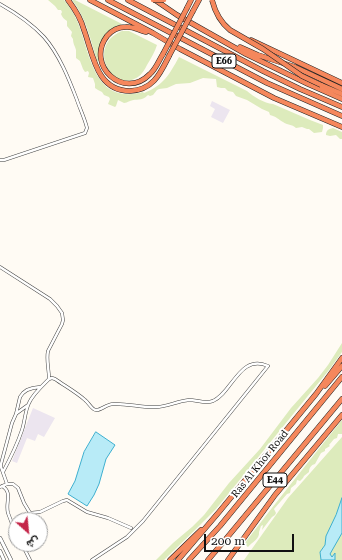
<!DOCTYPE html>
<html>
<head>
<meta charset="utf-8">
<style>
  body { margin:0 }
  #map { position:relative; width:342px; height:560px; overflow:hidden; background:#fffbf4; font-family:"Roboto Serif",Vazirmatn,serif }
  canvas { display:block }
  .north { position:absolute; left:8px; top:512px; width:40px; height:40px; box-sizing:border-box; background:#fff; border:1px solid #a0a0a0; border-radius:50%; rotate:153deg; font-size:11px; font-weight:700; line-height:16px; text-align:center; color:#111 }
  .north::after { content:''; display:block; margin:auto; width:14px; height:18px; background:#c42549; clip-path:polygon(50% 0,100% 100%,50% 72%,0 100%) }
  .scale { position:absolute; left:204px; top:534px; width:90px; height:18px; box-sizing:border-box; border:2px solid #111; border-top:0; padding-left:5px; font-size:12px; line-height:14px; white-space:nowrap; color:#111; -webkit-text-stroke:3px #fff; paint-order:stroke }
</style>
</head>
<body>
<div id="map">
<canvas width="342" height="560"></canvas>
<div class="north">ش</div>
<div class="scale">200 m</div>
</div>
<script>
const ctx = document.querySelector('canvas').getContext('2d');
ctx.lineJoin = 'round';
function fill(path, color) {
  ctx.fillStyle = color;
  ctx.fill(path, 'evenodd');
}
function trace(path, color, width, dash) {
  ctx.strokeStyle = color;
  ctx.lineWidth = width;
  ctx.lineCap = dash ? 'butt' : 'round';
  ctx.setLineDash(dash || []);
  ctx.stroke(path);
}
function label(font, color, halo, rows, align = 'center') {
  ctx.font = font + ' "Roboto Serif",serif';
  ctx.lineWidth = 4;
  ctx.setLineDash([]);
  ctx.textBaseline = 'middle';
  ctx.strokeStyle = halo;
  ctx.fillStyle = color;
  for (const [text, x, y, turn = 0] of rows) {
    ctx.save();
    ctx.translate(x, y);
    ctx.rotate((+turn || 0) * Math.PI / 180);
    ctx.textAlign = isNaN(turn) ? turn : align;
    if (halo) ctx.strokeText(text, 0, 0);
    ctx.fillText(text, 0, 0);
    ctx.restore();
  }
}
fill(new Path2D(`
  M 212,101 L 230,110 L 223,123 L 211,117 L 215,109 L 210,106 Z
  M 33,408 L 55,418 L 44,437 L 38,434 L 35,441 L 27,438 L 17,463 L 12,461 Z`), '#ece5ef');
fill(new Path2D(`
  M 48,0 L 64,0 C 70,7 75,15 78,23 C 91,56 94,105 143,92 L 144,93 C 164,85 169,75 179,57 L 247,91 C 254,97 264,103 273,104 L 310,120 L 323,125 L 323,128 L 322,132 L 314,133 L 309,129 L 307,129 L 302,127 L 296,128 C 292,124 287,125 283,122 C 278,119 277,117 270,115 L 269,112 L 262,109 L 247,100 L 236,96 L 233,92 L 228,91 L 225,88 L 221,88 L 217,87 L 216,79 L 203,78 L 190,83 L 176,84 L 167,88 L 159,89 L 157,90 L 153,95 L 150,96 L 148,95 C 141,102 137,98 130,101 C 127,102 126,103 124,103 C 122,102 120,101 118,100 L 116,106 L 115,107 L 108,104 L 110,99 L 109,97 L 104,95 L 102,92 L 98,90 L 95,88 L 95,84 L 93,78 L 88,77 L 89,73 L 88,71 L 85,72 L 83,69 L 80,61 L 76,58 C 76,55 76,53 76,50 C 75,46 73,44 73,39 L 71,36 L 72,32 L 67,26 L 67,21 C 64,19 62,17 61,14 L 62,12 L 61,10 L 58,10 L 55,6 Z
  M 72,0 L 75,0 L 122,24 C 105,30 97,43 99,61 L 97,61 C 91,41 86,17 72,0 Z
  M 122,31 L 129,31 L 157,45 C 155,52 151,58 147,65 C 145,69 142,74 138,77 C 113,94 85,46 122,31 Z
  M 333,128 L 342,132 L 342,139 L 340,139 L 336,135 L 330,136 L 326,135 C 326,130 329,129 333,128 Z
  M 342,343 L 342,352 L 329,370 L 216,509 L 194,531 L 164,560 L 156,560 L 173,543 L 192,527 L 204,515 L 229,483 L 260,449 L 291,408 L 318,378 L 328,365 Z
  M 342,420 L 342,434 L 338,434 L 337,438 L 334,439 L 329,445 L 330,446 L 325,449 L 325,451 L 321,453 L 315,464 C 311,465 309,468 309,472 L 304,476 L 303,478 L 300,481 L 297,480 L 296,484 L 291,488 L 290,493 L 287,494 L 274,509 L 276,513 L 275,515 L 272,517 L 262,530 L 263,525 L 261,526 L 259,532 C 260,539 252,542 248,547 L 244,544 C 276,502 309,461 342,420 Z
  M 342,437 L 342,560 L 244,560 L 288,498 Z`), '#ddebbc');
const water = new Path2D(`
  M 96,432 L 115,445 L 106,459 L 99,484 L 94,495 L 87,506 L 68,494 L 75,481 L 84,452 Z
  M 342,498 L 342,533 L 330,554 L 332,557 L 335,553 L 335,560 L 321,560 L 320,552 L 325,545 L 326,536 L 336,515 Z`);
fill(water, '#b8ebf7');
trace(water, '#3eafcf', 1);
const minor = new Path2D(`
  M 0,4 C 16,13 32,24 44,37 C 59,54 69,79 77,100 C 80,109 85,119 87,128 L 85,133 L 4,160 L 0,160
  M 0,267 L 50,299 L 57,306 L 62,313 L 63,320 L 62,324 L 48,351 C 46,360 49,369 49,379 C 42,386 33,394 29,403 C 25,411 25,421 22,430 C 17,445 10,459 3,472
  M 49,379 L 52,378 L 55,379 C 65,386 76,392 85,400 C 89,403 92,410 96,410 C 100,411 107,404 113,404 C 127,403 142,408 156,407 C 167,407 177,401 189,400 C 197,400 205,404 213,401 C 232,393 240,353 268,366 L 143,521 L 127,537 L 92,560
  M 17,413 L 28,405
  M 7,484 L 1,467 L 1,464 L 12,423 L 16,414 L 20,397 L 23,393 L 27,390 L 33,388 L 40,387
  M 2,486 C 13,492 5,503 8,513 C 10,519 13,526 16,532
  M 0,487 L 7,484 L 13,484 L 18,488 L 24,503 L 30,513 L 40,512 L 63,501 L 67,500 L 87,512 L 108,518 L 131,528
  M 22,544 L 30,560`);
const tertiary = new Path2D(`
  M 0,538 L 11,560
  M 0,551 L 4,560`);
const motorway = new Path2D(`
  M 68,0 C 75,9 81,19 84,30 C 93,54 96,91 130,91 C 153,90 160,74 169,56
  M 90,0 L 153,33 L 180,49 L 274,98 L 342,127
  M 108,0 L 267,83 L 342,116
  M 128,0 L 263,71 L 300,89 L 342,107
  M 155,0 L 177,15 L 246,54 L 308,84 L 342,99
  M 187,8 L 191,0
  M 193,11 L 199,0
  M 146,32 C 139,31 134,26 126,27 C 119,27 112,30 107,36 C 85,65 124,101 150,74 C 156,69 159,60 163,54
  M 251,40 L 342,83
  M 240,47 L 258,55 L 295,67 L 342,89
  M 321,85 L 342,94
  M 325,386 L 342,366
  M 170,560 L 201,530
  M 178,560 L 219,512 L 316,394 L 342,358
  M 189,560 L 220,526 L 342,377
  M 208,560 L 225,540 L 342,399
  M 228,560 L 275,495 L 342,415`);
trace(minor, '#444', 3.5);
trace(tertiary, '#444', 4);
trace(motorway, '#222', 5.5);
trace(minor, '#fff', 2.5);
trace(tertiary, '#fff', 3);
trace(motorway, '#f5875c', 4.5);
const motorwayBridge = new Path2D(`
  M 153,0 L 164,0
  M 212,0 C 215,12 220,22 230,30 L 263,49 L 302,76 L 321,85
  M 163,54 L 187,8
  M 169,56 L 193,11`);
trace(motorwayBridge, '#222', 5.5, []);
trace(motorwayBridge, '#f5875c', 4.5);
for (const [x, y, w] of [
  [224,61,24],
  [275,480,24]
]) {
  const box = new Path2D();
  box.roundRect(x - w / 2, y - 7, w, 14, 3);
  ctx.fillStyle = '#fff';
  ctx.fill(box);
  trace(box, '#111', 1);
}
label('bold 9px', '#111', null, [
  ["E66",224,61],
  ["E44",275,480]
]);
label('10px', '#111', '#fff', [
  ["Ras Al Khor Road",260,464,-51]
]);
</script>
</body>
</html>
